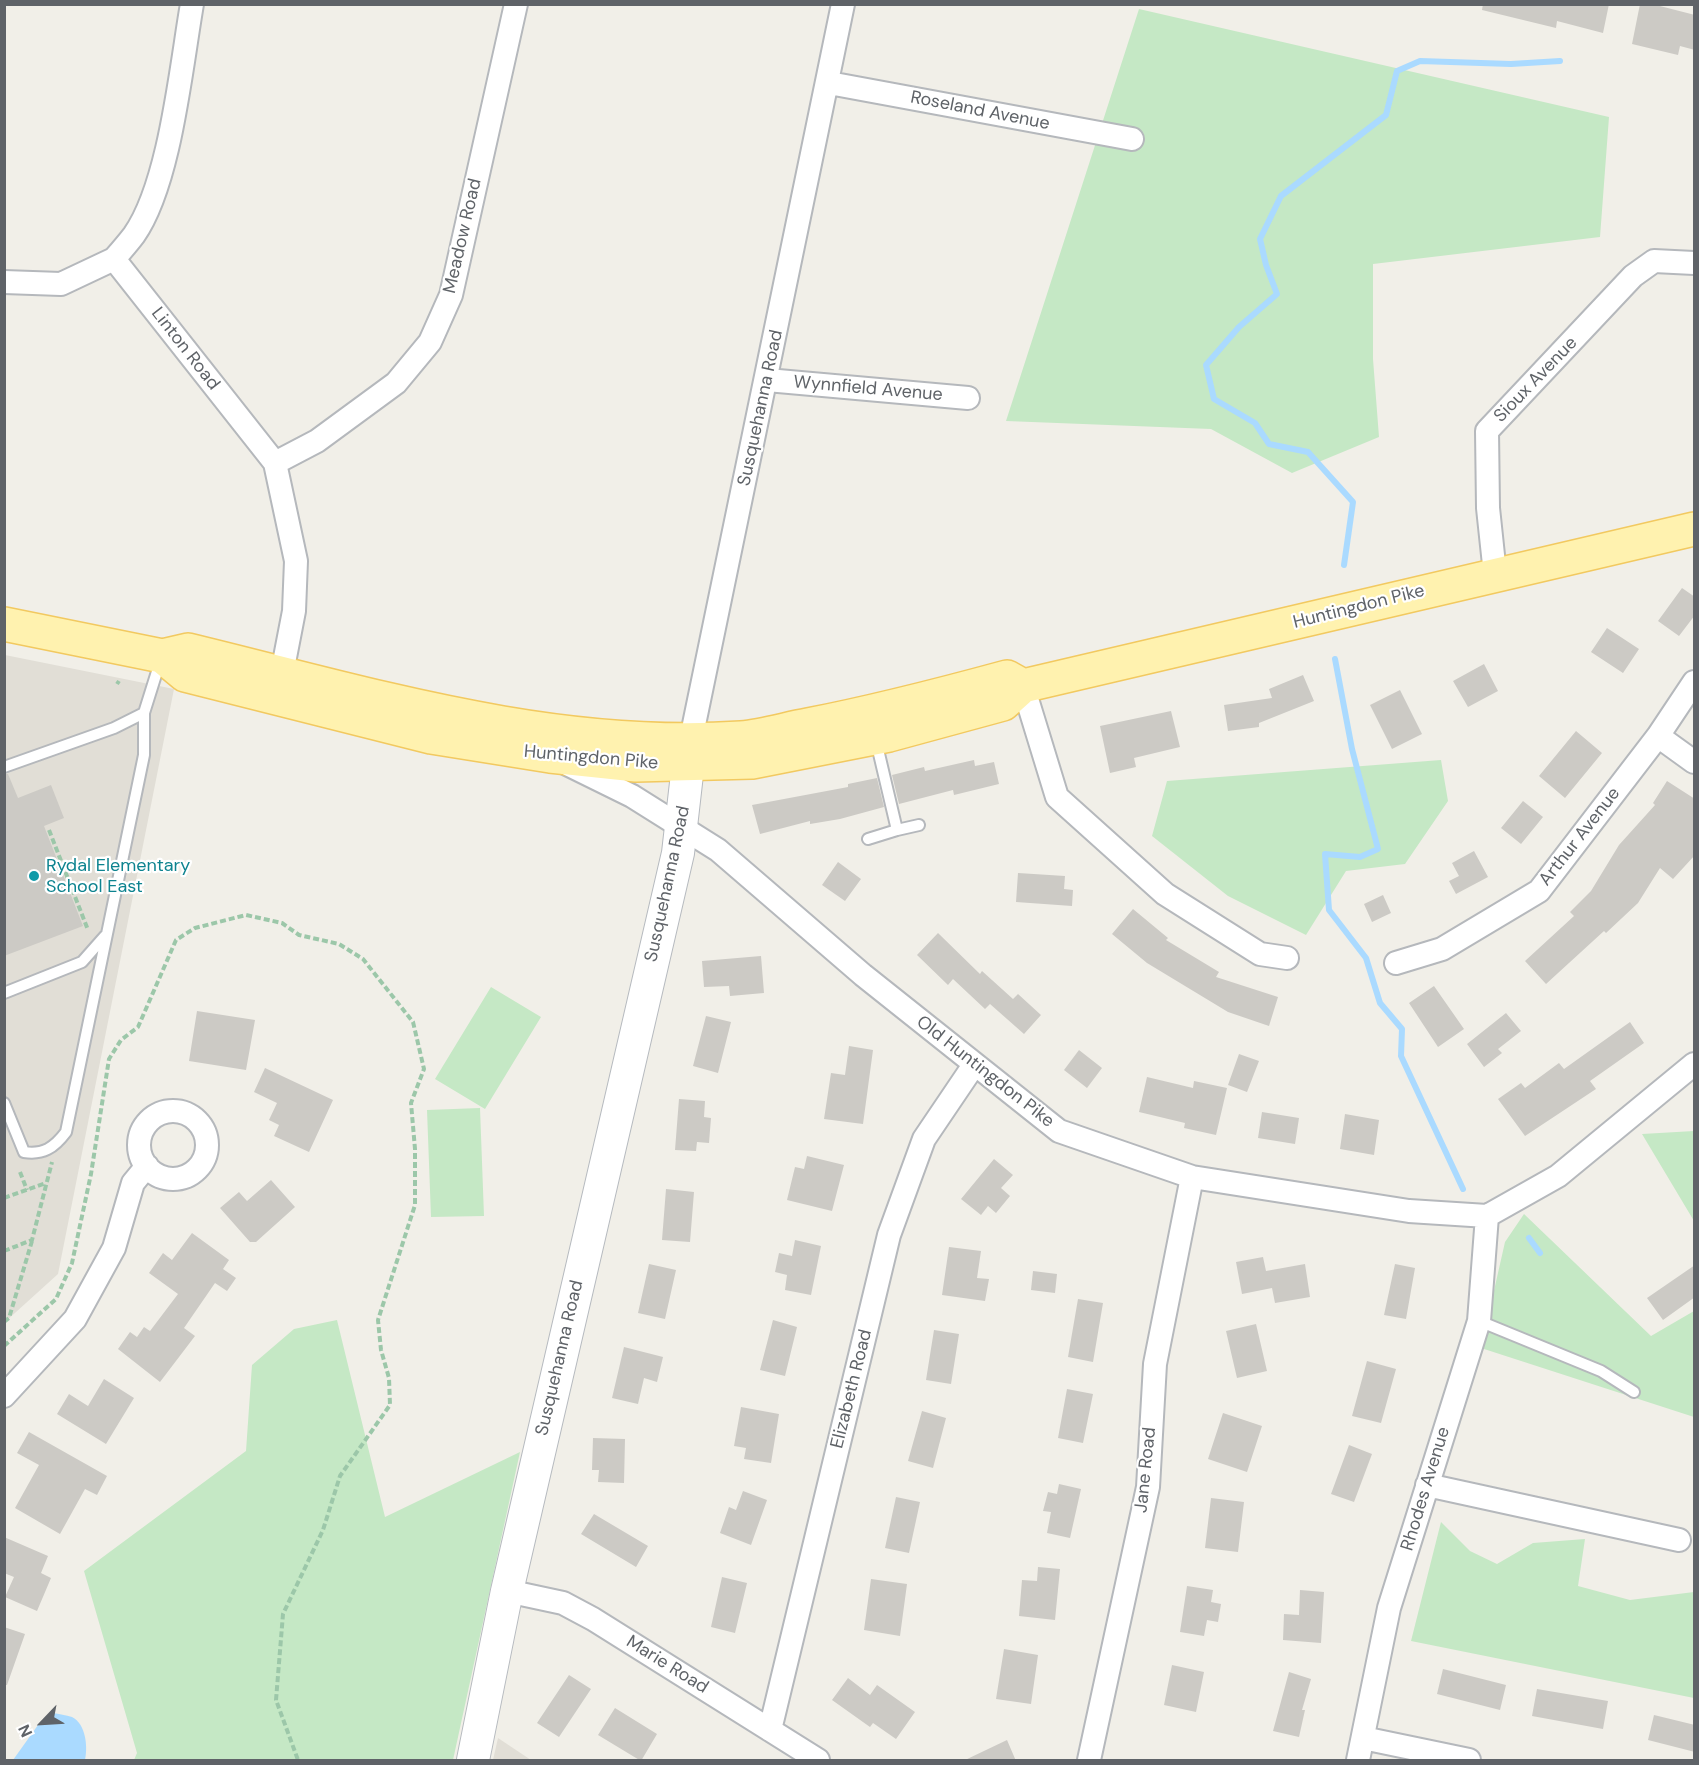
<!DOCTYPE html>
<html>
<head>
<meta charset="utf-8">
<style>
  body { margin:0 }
  #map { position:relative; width:1699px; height:1765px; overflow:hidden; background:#f1efe8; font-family:"DM Sans",sans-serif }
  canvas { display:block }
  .frame { position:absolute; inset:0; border:6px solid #5f6368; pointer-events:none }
  .north { position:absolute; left:12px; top:1693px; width:60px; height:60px; -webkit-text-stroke:4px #fff; paint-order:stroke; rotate:245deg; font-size:16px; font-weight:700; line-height:24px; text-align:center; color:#5f6368 }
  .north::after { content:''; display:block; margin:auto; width:21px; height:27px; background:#5f6368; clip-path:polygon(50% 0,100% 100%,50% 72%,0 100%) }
</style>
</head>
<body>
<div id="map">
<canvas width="1699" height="1765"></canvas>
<div class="frame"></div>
<div class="north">N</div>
</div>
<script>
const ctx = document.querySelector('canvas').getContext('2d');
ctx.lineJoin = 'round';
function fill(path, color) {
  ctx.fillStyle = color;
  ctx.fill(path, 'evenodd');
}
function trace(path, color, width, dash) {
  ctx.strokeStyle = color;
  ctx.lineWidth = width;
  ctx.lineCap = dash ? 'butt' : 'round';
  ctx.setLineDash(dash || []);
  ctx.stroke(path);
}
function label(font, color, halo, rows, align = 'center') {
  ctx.font = font + ' "DM Sans",sans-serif';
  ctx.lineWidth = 4.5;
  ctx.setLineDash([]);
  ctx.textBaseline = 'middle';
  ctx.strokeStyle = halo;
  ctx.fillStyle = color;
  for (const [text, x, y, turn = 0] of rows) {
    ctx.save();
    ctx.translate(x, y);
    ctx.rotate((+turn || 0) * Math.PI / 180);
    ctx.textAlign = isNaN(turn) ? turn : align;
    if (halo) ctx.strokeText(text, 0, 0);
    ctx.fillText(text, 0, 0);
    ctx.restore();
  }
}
fill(new Path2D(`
  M 5,655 L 174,689 L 58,1274 L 5,1322 Z
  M 498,1738 L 531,1760 L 493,1760 Z`), '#e1ded6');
fill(new Path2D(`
  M 1139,9 L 1609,117 L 1600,237 L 1373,264 L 1373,359 L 1379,437 L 1292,473 L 1211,429 L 1006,421 Z
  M 1441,760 L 1448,801 L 1405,864 L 1346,871 L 1306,935 L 1228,896 L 1152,836 L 1167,781 Z
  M 491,987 L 541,1017 L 485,1109 L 435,1079 Z
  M 480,1108 L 484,1216 L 431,1217 L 427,1110 Z
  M 1694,1131 L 1694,1221 L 1642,1134 Z
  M 1524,1214 L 1651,1336 L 1694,1311 L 1694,1417 L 1481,1348 L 1505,1242 Z
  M 337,1320 L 385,1517 L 520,1452 L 453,1760 L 134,1760 L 137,1753 L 84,1571 L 246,1451 L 252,1365 L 294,1329 Z
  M 1441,1522 L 1470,1551 L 1497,1564 L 1533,1543 L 1585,1539 L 1578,1586 L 1630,1600 L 1694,1592 L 1694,1698 L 1411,1641 Z`), '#c5e8c5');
fill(new Path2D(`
  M 53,1713 C 59,1714 66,1715 72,1717 C 86,1724 88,1747 85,1760 L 13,1760 L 38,1725 Z`), '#aadaff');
trace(new Path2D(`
  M 1344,565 L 1353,502 L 1308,452 L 1269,444 L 1255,423 L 1214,399 L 1206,365 L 1239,327 L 1277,294 L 1266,265 L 1260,239 L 1281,196 L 1386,115 L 1397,71 L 1420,61 L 1511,64 L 1560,61
  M 1335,659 L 1352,749 L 1378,849 L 1360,857 L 1325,854 L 1329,910 L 1366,958 L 1380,1003 L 1402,1029 L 1401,1056 L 1463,1189
  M 1529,1238 L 1540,1253`), '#aadaff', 6);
fill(new Path2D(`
  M 1483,4 L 1609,4 L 1603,33 L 1557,21 L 1556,28 L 1482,10 Z
  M 1640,4 L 1652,4 L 1695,15 L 1695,50 L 1680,46 L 1678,55 L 1632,44 Z
  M 1682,588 L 1695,597 L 1695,615 L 1679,636 L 1658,621 Z
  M 1607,628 L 1639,649 L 1623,673 L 1591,652 Z
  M 1484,664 L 1498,691 L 1468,707 L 1453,681 Z
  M 1303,675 L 1314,701 L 1259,723 L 1259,727 L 1228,731 L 1224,705 L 1272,698 L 1269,689 Z
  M 1400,690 L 1422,734 L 1392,749 L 1370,705 Z
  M 1171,711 L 1180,747 L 1134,758 L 1136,767 L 1110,773 L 1100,726 Z
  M 1576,731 L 1602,753 L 1565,798 L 1539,776 Z
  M 974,760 L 975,766 L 994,762 L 999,784 L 954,795 L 953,790 L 899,804 L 892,775 L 924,767 L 925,771 Z
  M 4,774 L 8,774 L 18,798 L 51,785 L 64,818 L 44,826 L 83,926 L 4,956 Z
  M 877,778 L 884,807 L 840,819 L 810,824 L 810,821 L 760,834 L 752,805 L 848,787 L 848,784 Z
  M 1667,781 L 1695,799 L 1695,855 L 1673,879 L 1660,868 L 1638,903 L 1606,933 L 1604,931 L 1546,984 L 1525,961 L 1574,916 L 1570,912 L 1591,891 L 1619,845 L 1655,805 L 1653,803 Z
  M 1523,801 L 1543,817 L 1521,844 L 1501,828 Z
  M 1474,851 L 1488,877 L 1456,894 L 1449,881 L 1459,876 L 1452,863 Z
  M 838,862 L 861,879 L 845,901 L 822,885 Z
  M 1018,873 L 1065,876 L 1064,889 L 1073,890 L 1072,906 L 1016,902 Z
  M 1383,895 L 1391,913 L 1372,922 L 1364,904 Z
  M 1133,909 L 1168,938 L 1166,940 L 1219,972 L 1216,977 L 1278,997 L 1269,1026 L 1228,1012 L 1147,963 L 1112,934 Z
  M 938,933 L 980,974 L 982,971 L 1013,999 L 1018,994 L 1041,1015 L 1024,1034 L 990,1004 L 985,1009 L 953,979 L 948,985 L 917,955 Z
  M 761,956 L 764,993 L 730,996 L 729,986 L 704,987 L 702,961 Z
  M 1434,986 L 1464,1029 L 1438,1047 L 1409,1003 Z
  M 197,1011 L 255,1020 L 246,1070 L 189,1061 Z
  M 1506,1013 L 1521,1031 L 1498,1049 L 1502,1053 L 1484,1067 L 1467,1044 Z
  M 706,1016 L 731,1022 L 718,1073 L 693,1066 Z
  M 1630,1022 L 1644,1043 L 1590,1081 L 1596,1089 L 1525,1136 L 1498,1099 L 1521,1083 L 1525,1088 L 1559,1063 L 1564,1069 Z
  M 849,1046 L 873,1050 L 863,1124 L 824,1119 L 831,1073 L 845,1075 Z
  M 1079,1050 L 1102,1068 L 1087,1088 L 1064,1070 Z
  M 1239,1054 L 1259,1061 L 1247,1092 L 1228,1085 Z
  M 265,1068 L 333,1100 L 309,1152 L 274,1136 L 279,1125 L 269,1120 L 277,1103 L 254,1092 Z
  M 1147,1077 L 1193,1088 L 1194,1081 L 1227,1088 L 1216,1135 L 1184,1128 L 1185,1123 L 1139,1112 Z
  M 679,1099 L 705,1101 L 704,1117 L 711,1118 L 709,1143 L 697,1142 L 696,1151 L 675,1150 Z
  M 1262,1112 L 1299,1118 L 1295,1144 L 1258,1138 Z
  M 1345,1114 L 1379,1120 L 1374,1155 L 1340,1149 Z
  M 807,1156 L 844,1165 L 832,1211 L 787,1200 L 795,1167 L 804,1169 Z
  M 994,1159 L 1013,1175 L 1001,1188 L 1010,1196 L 996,1213 L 988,1206 L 981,1215 L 961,1199 Z
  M 271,1180 L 295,1207 L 256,1242 L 250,1242 L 220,1208 L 239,1192 L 247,1201 Z
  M 666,1189 L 694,1192 L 690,1242 L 662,1240 Z
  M 192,1233 L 229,1260 L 223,1269 L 236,1278 L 227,1291 L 215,1283 L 184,1328 L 195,1336 L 160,1382 L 118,1349 L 130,1332 L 137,1337 L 144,1327 L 150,1331 L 178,1294 L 149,1273 L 163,1253 L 172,1260 Z
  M 795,1240 L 821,1246 L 811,1295 L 785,1290 L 787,1275 L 775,1272 L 779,1253 L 792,1256 Z
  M 949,1247 L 981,1251 L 977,1278 L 989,1279 L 985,1301 L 942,1295 Z
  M 1263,1257 L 1266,1271 L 1305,1264 L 1310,1297 L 1275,1303 L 1272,1288 L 1242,1294 L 1236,1262 Z
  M 649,1264 L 676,1270 L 665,1319 L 638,1313 Z
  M 1395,1264 L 1415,1268 L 1406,1319 L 1384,1315 Z
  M 1695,1265 L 1695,1297 L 1663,1320 L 1647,1298 Z
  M 1033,1271 L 1057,1274 L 1055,1293 L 1031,1290 Z
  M 1078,1299 L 1103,1303 L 1093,1362 L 1068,1357 Z
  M 773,1320 L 797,1327 L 785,1376 L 760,1370 Z
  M 1256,1324 L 1267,1371 L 1237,1378 L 1226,1331 Z
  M 934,1330 L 959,1334 L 951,1384 L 926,1380 Z
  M 624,1347 L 663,1357 L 657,1382 L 644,1378 L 638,1404 L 612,1398 Z
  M 1367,1361 L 1396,1369 L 1381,1423 L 1352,1416 Z
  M 104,1379 L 134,1398 L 106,1444 L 57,1414 L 69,1394 L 88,1406 Z
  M 1067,1389 L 1093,1394 L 1083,1443 L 1058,1438 Z
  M 741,1407 L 779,1414 L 771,1463 L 744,1459 L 746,1448 L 734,1446 Z
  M 922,1411 L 946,1418 L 933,1468 L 908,1461 Z
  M 1223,1413 L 1262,1426 L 1247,1472 L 1208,1459 Z
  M 29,1432 L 107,1476 L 97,1495 L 85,1489 L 60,1534 L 15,1508 L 39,1465 L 17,1453 Z
  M 593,1438 L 625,1439 L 624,1483 L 598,1482 L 599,1470 L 592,1470 Z
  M 1349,1445 L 1372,1454 L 1354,1502 L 1331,1494 Z
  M 1059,1484 L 1081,1489 L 1070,1538 L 1047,1533 L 1051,1512 L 1043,1511 L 1048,1492 L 1057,1494 Z
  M 743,1491 L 767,1500 L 751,1545 L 720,1533 L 729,1507 L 736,1510 Z
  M 896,1497 L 920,1502 L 909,1553 L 885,1548 Z
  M 1211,1498 L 1244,1502 L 1238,1552 L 1205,1548 Z
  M 594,1514 L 648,1546 L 636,1567 L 581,1534 Z
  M 4,1537 L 48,1556 L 41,1573 L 51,1578 L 37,1611 L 5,1597 L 14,1577 L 4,1573 Z
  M 1038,1567 L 1060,1569 L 1055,1620 L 1019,1616 L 1022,1580 L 1037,1581 Z
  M 722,1577 L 747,1583 L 735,1633 L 711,1627 Z
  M 871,1579 L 907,1584 L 900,1636 L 864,1630 Z
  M 1187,1586 L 1213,1590 L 1211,1602 L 1221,1604 L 1218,1622 L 1207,1620 L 1204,1636 L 1180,1632 Z
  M 1300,1590 L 1324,1592 L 1321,1643 L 1283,1640 L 1284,1614 L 1299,1615 Z
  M 4,1627 L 25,1634 L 7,1685 L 4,1685 Z
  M 1004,1649 L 1038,1655 L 1031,1704 L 996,1699 Z
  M 1172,1665 L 1204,1672 L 1196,1712 L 1164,1705 Z
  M 1443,1669 L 1506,1685 L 1500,1710 L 1437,1694 Z
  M 1289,1672 L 1311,1679 L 1302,1710 L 1305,1710 L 1299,1737 L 1273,1731 Z
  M 569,1675 L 591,1689 L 559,1737 L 537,1723 Z
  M 848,1678 L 870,1695 L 877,1685 L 915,1712 L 896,1739 L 873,1723 L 870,1727 L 832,1700 Z
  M 1537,1689 L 1608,1701 L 1603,1729 L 1532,1716 Z
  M 615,1708 L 657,1734 L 641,1761 L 598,1735 Z
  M 1654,1715 L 1695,1725 L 1695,1752 L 1648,1740 Z
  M 1007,1740 L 1016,1761 L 963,1761 Z`), '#cccac5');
const service = new Path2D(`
  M 876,741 L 897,830 L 919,825
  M 4,767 L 114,728 L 144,713
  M 868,839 L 897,830
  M 4,993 L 82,962 L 105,936
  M 4,1103 L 24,1152 C 43,1155 54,1148 66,1132 L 144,755 L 144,713 L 160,662
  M 1479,1321 L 1601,1371 L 1634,1392`);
const minor = new Path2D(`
  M 192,4 C 181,67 170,184 134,235 C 128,243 121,251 114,259 L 275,463 L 296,561 L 294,611 L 282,673 L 275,685
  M 829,83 L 1132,139
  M 4,282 L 61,284 L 114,259
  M 767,380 L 968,398
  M 275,463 L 317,441 L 396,383 L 430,342 L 451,295 L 516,4
  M 1495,574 L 1488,508 L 1487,431 L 1633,276 L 1654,261 L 1694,263
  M 1023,686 L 1057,797 L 1165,894 L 1260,954 L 1287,958
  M 1658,736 L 1694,762
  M 691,739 L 843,4
  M 567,764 L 632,796 L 718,850 L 863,975 L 1059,1131 L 1192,1177 L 1409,1211 L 1487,1216 L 1558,1176 L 1694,1064
  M 1396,963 L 1442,949 L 1539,891 L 1658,736 L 1694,682
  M139 1145a34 34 0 1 1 68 0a34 34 0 1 1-68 0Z
  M 4,1396 L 75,1319 L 114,1248 L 133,1183 L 147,1166
  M 1427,1485 L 1679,1540
  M 507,1591 L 563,1603 L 593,1619 L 818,1760
  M 770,1730 L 889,1235 L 924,1139 L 974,1065
  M 1363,1738 L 1469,1760
  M 1089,1760 L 1148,1487 L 1155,1364 L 1192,1177
  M 1358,1760 L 1389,1608 L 1479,1321 L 1487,1216`);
const secondary = new Path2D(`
  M 473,1760 L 507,1591 L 678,853 L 691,739`);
const primary = new Path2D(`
  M 4,624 L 162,656 L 188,650 C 369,694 552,751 741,738 C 763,736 786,729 808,725 C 875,712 941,695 1007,677 L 1023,686
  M 162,656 L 185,675 L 431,737 L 550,756 L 636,765 L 752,762 L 889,735 L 1003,704 L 1023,686 L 1694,529`);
trace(service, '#b5b8bc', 14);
trace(minor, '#b5b8bc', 26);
trace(secondary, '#b6babf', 34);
trace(primary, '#f2c960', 36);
trace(new Path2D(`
  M 117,684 L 119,681
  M 49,830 L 88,930
  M 20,1172 L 27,1190
  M 4,1198 L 46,1183
  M 4,1251 L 32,1240 L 52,1162
  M 4,1322 L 9,1318 L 32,1241
  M 4,1346 L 56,1299 L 72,1263 L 91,1174 L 109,1059 L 121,1040 L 138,1027 L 176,940 L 195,928 L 246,915 L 282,923 L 299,935 L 339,944 L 363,959 L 413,1022 L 424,1069 L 411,1103 L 415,1149 L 415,1205 L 378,1320 L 381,1350 L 389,1378 L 390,1405 L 340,1476 L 323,1530 L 283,1614 L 276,1700 L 298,1760`), '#9cc7a9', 4, [6, 3]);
trace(service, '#fff', 10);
trace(minor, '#fff', 22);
trace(secondary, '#fff', 32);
trace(primary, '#fff2af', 33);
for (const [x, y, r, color] of [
  [34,876,6,"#0f9aa8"]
]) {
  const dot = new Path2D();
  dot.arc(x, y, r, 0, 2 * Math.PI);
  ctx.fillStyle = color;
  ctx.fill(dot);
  trace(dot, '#fff', 2);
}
label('18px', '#5f6368', '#fff', [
  ["Roseland Avenue",980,111,11],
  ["Meadow Road",463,236,-77],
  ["Linton Road",185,349,52],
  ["Sioux Avenue",1536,380,-46],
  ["Wynnfield Avenue",868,389,5],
  ["Susquehanna Road",761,408,-78],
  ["Huntingdon Pike",1359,607,-14],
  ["Huntingdon Pike",591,758,5],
  ["Arthur Avenue",1580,837,-52],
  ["Susquehanna Road",668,884,-78],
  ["Old Huntingdon Pike",985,1072,38],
  ["Susquehanna Road",560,1358,-77],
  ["Elizabeth Road",852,1389,-76],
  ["Jane Road",1146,1470,-84],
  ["Rhodes Avenue",1426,1489,-73],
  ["Marie Road",667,1665,32]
]);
label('18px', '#0d838f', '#fff', [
  ["Rydal Elementary",46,866],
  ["School East",46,887]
], 'left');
</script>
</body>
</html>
